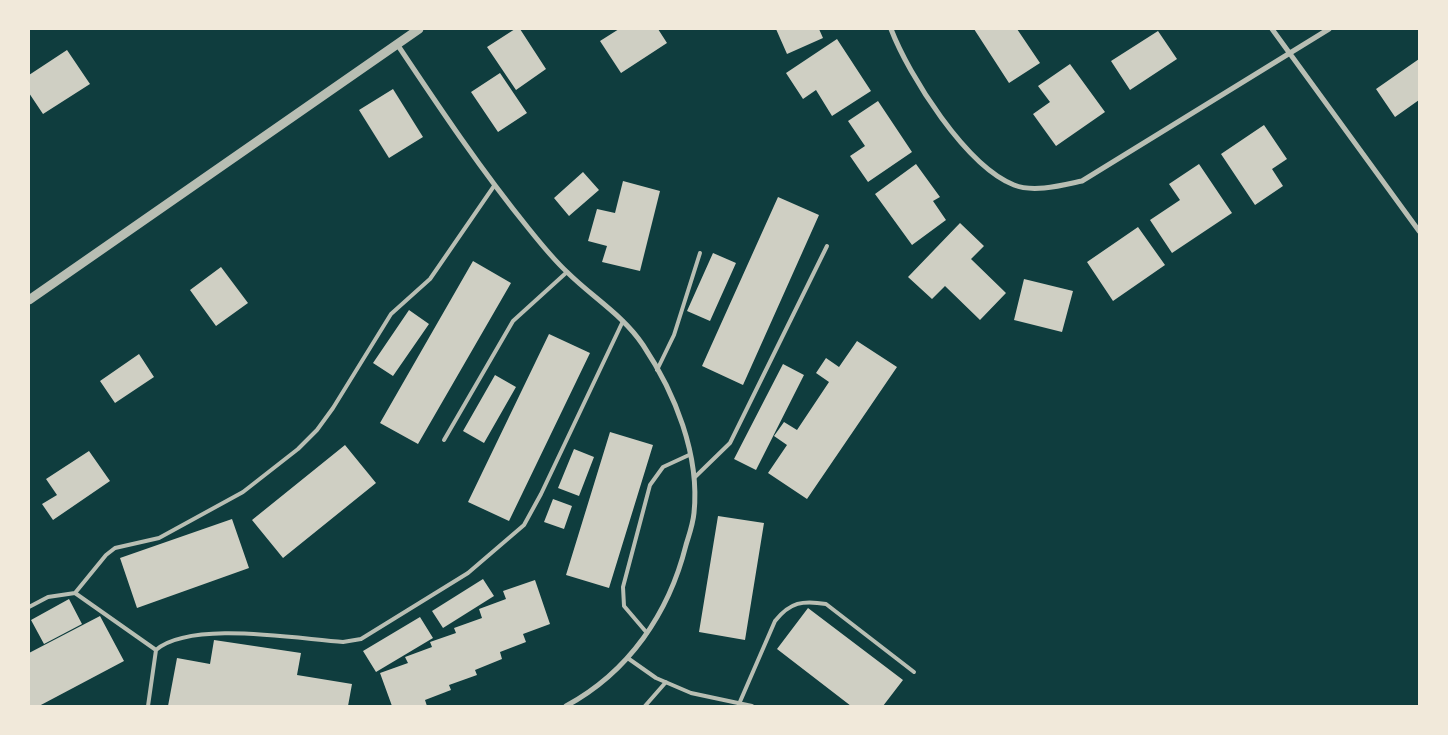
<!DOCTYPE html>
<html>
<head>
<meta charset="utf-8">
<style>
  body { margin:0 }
  #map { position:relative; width:1448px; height:735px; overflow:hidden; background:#0f3d3e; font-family:"DejaVu Sans",sans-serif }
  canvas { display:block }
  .frame { position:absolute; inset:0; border:30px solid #f1e9da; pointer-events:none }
</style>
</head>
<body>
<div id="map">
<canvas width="1448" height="735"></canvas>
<div class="frame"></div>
</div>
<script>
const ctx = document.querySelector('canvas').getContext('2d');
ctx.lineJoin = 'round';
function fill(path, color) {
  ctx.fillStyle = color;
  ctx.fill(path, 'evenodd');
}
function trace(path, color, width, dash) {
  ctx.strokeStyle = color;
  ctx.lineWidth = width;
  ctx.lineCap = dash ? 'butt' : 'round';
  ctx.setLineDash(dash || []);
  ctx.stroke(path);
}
fill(new Path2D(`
  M 515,29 L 520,29 L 546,69 L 516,90 L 487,47 Z
  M 619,29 L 658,29 L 667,43 L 621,73 L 600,41 Z
  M 776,29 L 819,29 L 823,38 L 787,54 Z
  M 974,29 L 1017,29 L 1040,63 L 1009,83 Z
  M 1158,31 L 1177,59 L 1130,90 L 1111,61 Z
  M 837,39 L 871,91 L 832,116 L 816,90 L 803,99 L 786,73 Z
  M 67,50 L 90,84 L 43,114 L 29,93 L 29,75 Z
  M 1419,59 L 1419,100 L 1395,117 L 1376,89 Z
  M 1070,64 L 1105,112 L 1056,146 L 1033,114 L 1050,102 L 1038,86 Z
  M 500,73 L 527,113 L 498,132 L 471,92 Z
  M 393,89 L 423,137 L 389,158 L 359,110 Z
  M 878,101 L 912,152 L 868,182 L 850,156 L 865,146 L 848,121 Z
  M 1264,125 L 1287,159 L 1272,169 L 1283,186 L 1255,205 L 1221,154 Z
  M 916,164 L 940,197 L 933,201 L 946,220 L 912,245 L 875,194 Z
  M 1199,164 L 1232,213 L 1172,253 L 1150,220 L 1180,200 L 1169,184 Z
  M 583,172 L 599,190 L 569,216 L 554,198 Z
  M 623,181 L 660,191 L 640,271 L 602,262 L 607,246 L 588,241 L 597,209 L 615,213 Z
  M 778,197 L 819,215 L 743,385 L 702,366 Z
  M 960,223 L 984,246 L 971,259 L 1006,293 L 980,320 L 945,286 L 932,299 L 908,277 Z
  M 1138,227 L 1165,265 L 1113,301 L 1087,262 Z
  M 713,253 L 736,263 L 710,321 L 687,311 Z
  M 473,261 L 511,283 L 418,444 L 380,423 Z
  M 221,267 L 248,303 L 216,326 L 190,290 Z
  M 1024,279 L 1073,291 L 1062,332 L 1014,320 Z
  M 409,310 L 429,324 L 393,376 L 373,363 Z
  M 549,334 L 590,353 L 509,521 L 468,502 Z
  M 857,341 L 897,367 L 807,499 L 768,473 L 787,445 L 774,436 L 784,422 L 797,430 L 829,382 L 816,373 L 826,358 L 839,367 Z
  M 139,354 L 154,377 L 115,403 L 100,381 Z
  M 783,364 L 804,375 L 756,470 L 734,459 Z
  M 495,375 L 516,387 L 484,443 L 463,431 Z
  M 610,432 L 653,445 L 609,588 L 566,575 Z
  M 345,445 L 376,483 L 283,558 L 252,520 Z
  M 574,449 L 594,457 L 579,496 L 558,488 Z
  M 89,451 L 110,481 L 53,520 L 42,504 L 57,495 L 46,479 Z
  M 553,499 L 572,506 L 564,529 L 544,522 Z
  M 718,516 L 764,523 L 745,640 L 699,632 Z
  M 232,519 L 249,568 L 137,608 L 120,558 Z
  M 483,579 L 494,596 L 443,628 L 432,611 Z
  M 535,580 L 550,624 L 523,634 L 526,642 L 500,652 L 502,659 L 475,670 L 477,675 L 449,685 L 451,690 L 425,700 L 427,706 L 392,706 L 380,673 L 408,663 L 405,657 L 432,647 L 430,642 L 456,633 L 454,628 L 482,618 L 479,609 L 506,599 L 503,591 Z
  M 69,599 L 82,624 L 44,644 L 31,620 Z
  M 808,608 L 903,680 L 883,706 L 851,706 L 777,649 Z
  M 100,616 L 124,661 L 39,706 L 29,706 L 29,653 Z
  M 420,617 L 433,638 L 376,672 L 363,651 Z
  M 214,640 L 301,653 L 297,675 L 352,684 L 348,706 L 168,706 L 177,658 L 210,664 Z`), '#cfcfc3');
trace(new Path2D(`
  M 657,370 L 674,335 L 700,253
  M 444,440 L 513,321 L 567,272
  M 694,478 L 730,443 L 827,246
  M 75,593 L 106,555 L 115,548 L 159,538 L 243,492 L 298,449 L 317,430 L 333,408 L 391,314 L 430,279 L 494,186
  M 29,607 L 48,597 L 75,593 L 156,650 C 191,620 297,639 343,642 L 361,639 L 468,573 L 524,525 L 541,494 L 623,321
  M 647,633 L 624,606 L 623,587 L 650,485 L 663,467 L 689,455
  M 629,659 L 656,678 L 691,693 L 752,706
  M 739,704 L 775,621 C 790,602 803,600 826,604 L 914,672
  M 148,706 L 156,650
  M 645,706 L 666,682`), '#b8beb3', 4);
trace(new Path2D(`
  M 891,29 C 909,76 966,166 1014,185 C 1034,193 1063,185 1082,181 L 1329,29
  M 1272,29 L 1419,231
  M 397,44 C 439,107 481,170 529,229 C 541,244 553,259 567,272 C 592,297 623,315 643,345 C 675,393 700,455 694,513 C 693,524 689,535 686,545 C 669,613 629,672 566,706`), '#b8beb3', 5);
trace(new Path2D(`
  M 29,300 L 419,29`), '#b8beb3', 9);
</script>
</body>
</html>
